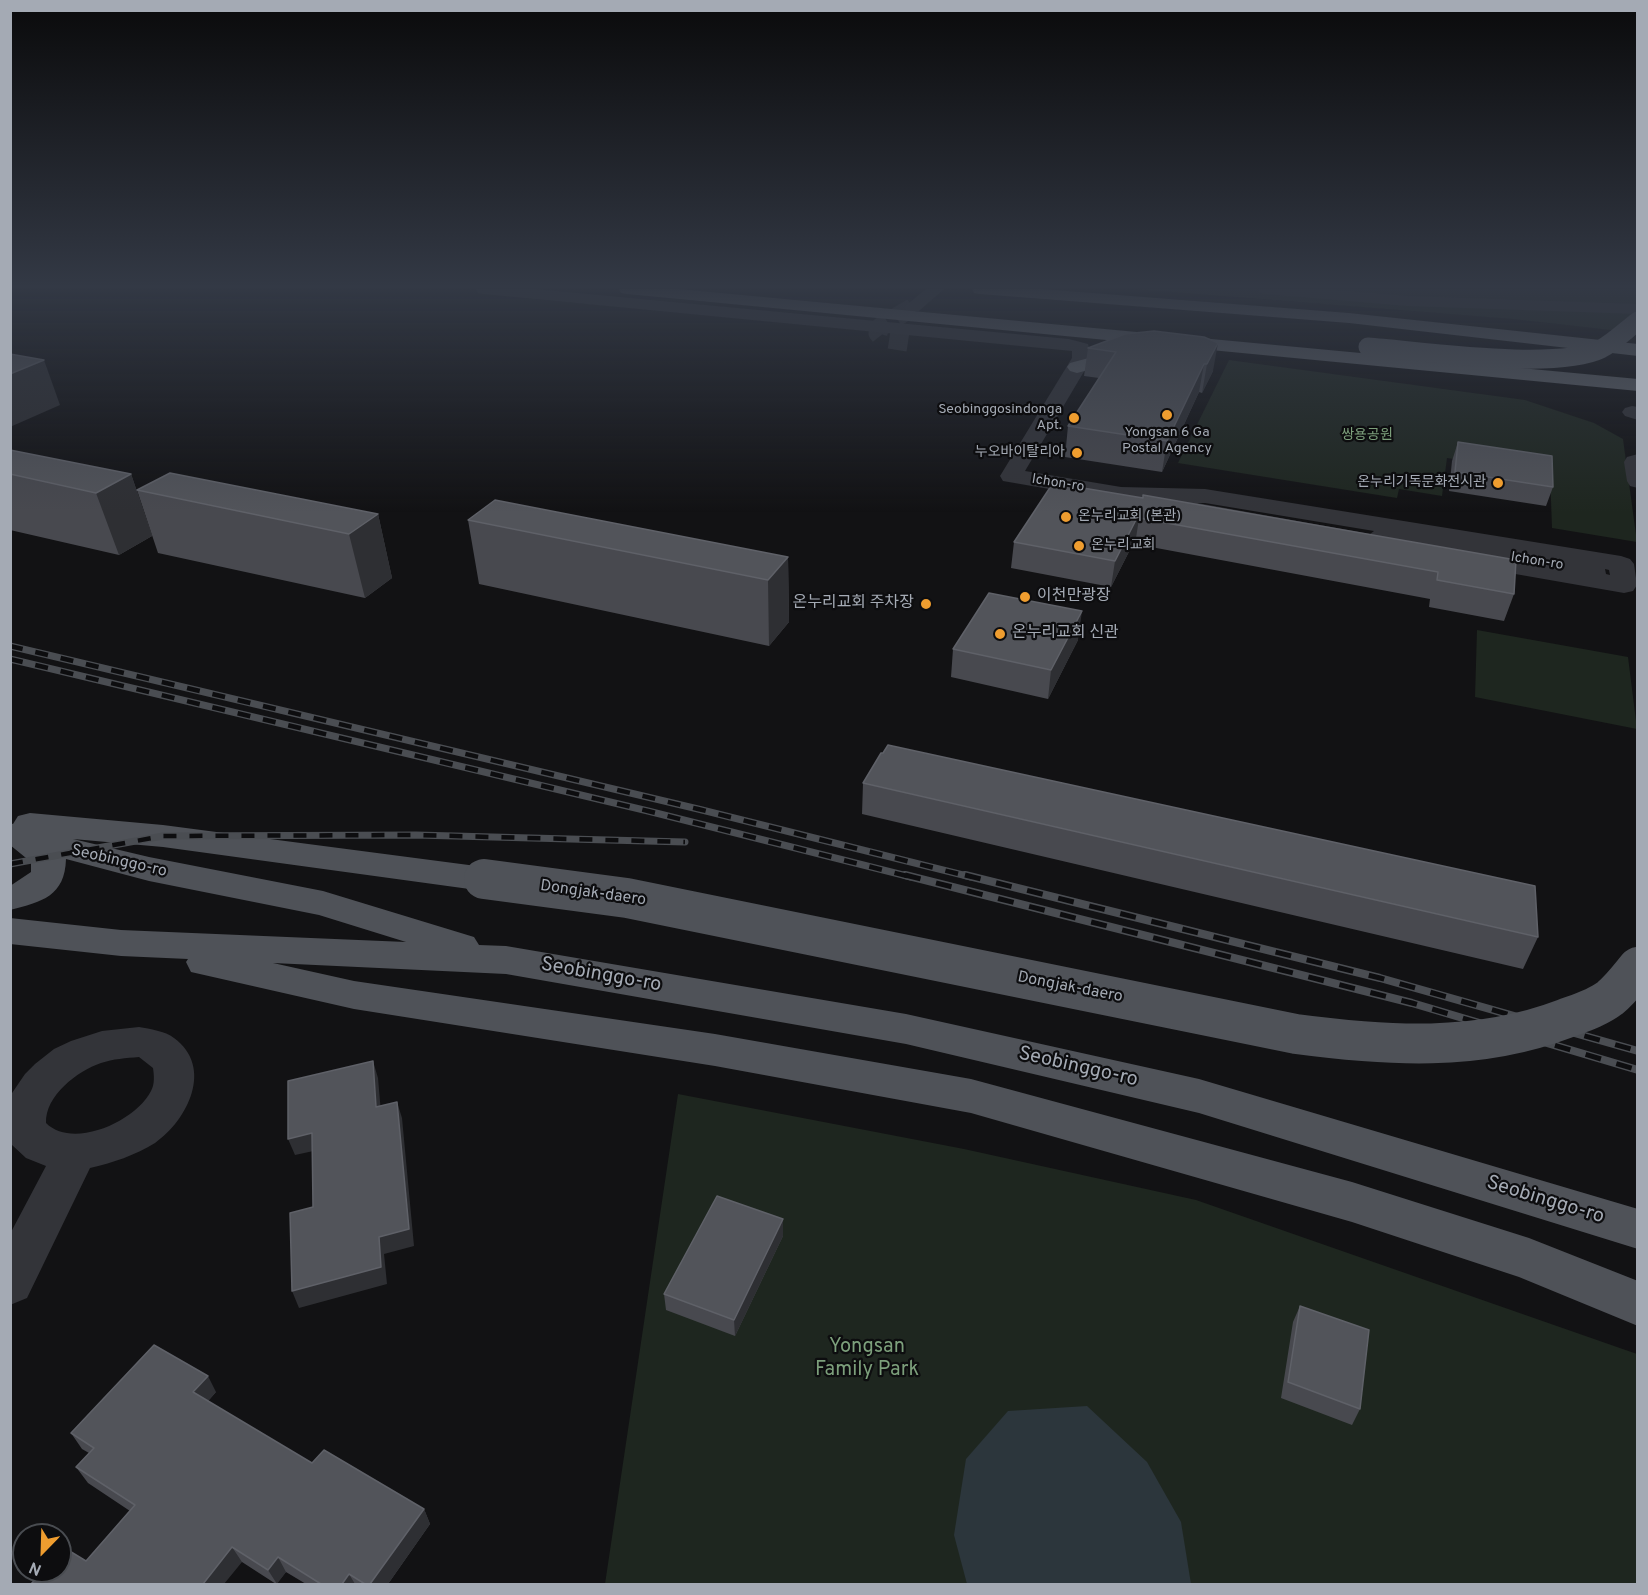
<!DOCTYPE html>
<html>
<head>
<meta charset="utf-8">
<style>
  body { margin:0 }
  #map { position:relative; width:1648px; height:1595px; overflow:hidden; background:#121214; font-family:Overpass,sans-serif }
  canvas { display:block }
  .frame { position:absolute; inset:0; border:12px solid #a4aab4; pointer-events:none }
  .north { position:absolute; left:12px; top:1523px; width:60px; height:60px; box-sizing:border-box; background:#0d0d0f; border:2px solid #494c51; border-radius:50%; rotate:203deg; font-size:16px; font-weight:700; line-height:24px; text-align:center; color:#a4aab4 }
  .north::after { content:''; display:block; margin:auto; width:21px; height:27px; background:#ef9d2f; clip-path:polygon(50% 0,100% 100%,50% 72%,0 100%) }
</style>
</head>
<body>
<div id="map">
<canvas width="1648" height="1595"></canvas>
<div class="frame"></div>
<div class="north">N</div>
</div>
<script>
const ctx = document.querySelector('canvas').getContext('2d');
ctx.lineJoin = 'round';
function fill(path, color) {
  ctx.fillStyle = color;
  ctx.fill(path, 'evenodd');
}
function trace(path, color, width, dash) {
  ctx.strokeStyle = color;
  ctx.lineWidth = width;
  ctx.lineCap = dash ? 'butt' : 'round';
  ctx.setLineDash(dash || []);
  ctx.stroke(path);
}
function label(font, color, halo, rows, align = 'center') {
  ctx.font = font + ' Overpass,"Noto Sans KR",sans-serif';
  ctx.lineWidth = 4.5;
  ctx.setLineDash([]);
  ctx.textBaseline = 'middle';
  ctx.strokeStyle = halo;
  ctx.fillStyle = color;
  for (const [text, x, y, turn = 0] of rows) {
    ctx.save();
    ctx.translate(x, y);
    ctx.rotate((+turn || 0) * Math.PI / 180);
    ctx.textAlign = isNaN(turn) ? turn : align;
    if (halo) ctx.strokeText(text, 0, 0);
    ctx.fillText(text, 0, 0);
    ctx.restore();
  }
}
fill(new Path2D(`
  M 1136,289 L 1637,289 L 1637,333 L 1513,319 Z
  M 1229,360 L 1525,400 L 1594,423 L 1623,439 L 1637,542 L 1552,528 L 1550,473 L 1447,458 L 1442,496 L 1399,489 L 1397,498 L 1178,463 Z
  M 1477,630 L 1628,657 L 1637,729 L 1475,697 Z
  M 678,1094 L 964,1149 L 1196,1200 L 1637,1354 L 1637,1584 L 605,1584 Z`), '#1e261f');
fill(new Path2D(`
  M 1087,1406 L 1147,1462 L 1181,1522 L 1191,1584 L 967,1584 L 954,1535 L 966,1459 L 1008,1411 Z`), '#2c363c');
trace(new Path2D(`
  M 908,342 L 882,338 L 878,333 L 880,327 L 913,307`), '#2f3034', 19, [19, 10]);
fill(new Path2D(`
  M 476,289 L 534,289 L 1069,339 L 1088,344 L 1092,358 L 1025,471 L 1121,487 L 1205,489 L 1621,556 L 1630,559 L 1634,564 L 1637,585 L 1633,591 L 1624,593 L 1172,514 L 1113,500 L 1003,481 L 1000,476 L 1072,358 L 1072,351 L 484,294 L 478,293 ZM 1197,503 L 1205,503 L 1374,531 L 1370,534 ZM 1605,569 L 1609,570 L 1610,575 L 1606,574 Z
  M 926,289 L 944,289 L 919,311 L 907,311 L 904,307 Z
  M 1258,289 L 1322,289 L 1407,296 L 1638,304 L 1638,314 L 1407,306 L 1266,294 L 1260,293 Z
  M 1632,406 L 1638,407 L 1638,420 L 1625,416 L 1622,412 L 1625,408 Z
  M 1638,454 L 1638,488 L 1630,486 L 1627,481 L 1624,462 L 1627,457 Z
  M 139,1027 C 150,1029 165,1031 174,1038 C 214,1067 188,1120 155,1143 C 136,1155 112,1163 90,1168 L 27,1298 L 10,1305 L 10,1234 L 46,1166 L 26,1158 L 12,1145 L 10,1096 L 25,1074 L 35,1064 L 54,1049 L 71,1041 L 102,1031 ZM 139,1057 L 153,1068 C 154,1075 155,1084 151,1091 C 136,1121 73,1150 46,1123 C 45,1096 77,1071 101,1063 C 113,1059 126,1058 139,1057 Z`), '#333439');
fill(new Path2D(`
  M 30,813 L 163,825 L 484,867 L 497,871 L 502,879 L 497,887 L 484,891 L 163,847 L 73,839 L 149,857 L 323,891 L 474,937 L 479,945 L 506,946 L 906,1014 L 1199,1079 L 1638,1209 L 1638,1249 L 1199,1113 L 906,1044 L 506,974 L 273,963 L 354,981 L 715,1034 L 971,1079 L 1352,1182 L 1529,1238 L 1638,1281 L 1638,1326 L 1519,1277 L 1352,1222 L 971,1113 L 715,1066 L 354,1009 L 191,972 L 186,962 L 188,959 L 121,956 L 10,944 L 10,918 L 121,930 L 406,942 L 319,915 L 149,881 L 66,859 C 65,896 42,902 10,910 L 10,886 L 31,872 L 31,862 L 10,845 L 10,823 L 13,824 L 18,816 Z`), '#4f5258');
fill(new Path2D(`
  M 619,289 L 678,289 L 1638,379 L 1638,391 L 627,294 L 621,293 Z
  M 972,289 L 1041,289 L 1349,313 L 1638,344 L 1638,356 L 1349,323 L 980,294 L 974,293 Z
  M 1130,347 L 1137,349 L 1139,353 L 1137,357 L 1077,373 L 1070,371 L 1067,367 L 1070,363 Z`), '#5f6369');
const railFar1 = new Path2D(`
  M 10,646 L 698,809 L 971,877
  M 10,659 L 648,811 L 911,877
  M 10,864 L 163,836 L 416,835 L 685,842`);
const rail = new Path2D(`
  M 905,875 L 1412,1003 L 1638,1070
  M 965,875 L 1380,978 L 1638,1051`);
trace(railFar1, '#4a4d52', 7);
trace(rail, '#4a4d52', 8);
trace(railFar1, '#0d0d0f', 4.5, [13]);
trace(rail, '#0d0d0f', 5, [16]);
trace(new Path2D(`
  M 484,879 L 627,898 L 1296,1034 C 1387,1046 1477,1052 1564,1019 C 1580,1013 1597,1008 1610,998 C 1621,989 1629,978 1638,967`), '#4f5258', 40);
trace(new Path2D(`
  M 1368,347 C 1422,351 1556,371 1601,349 C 1614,342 1626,330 1638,321`), '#5f6369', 19);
fill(new Path2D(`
  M 1204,337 L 1213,371 L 1202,393 L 1199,392 L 1162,472 L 1065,457 L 1068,426 L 1099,378 L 1084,376 L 1088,348 Z
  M 1458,442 L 1553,487 L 1546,506 L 1449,491 L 1452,461 Z
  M 10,450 L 131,474 L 152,536 L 119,555 L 10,530 Z
  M 1053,483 L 1516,560 L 1514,594 L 1504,621 L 1429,607 L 1430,599 L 1135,544 L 1136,538 L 1111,587 L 1011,568 L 1014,542 Z
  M 137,490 L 378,514 L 392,578 L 365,598 L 158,553 Z
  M 468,520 L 788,557 L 789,622 L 769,646 L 479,584 Z
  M 1078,640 L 1048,699 L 951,677 L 953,649 Z
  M 863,783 L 1538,937 L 1523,969 L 862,814 Z
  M 783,1219 L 783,1236 L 735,1336 L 666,1310 L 664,1294 Z
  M 1300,1306 L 1360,1409 L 1352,1425 L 1281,1398 L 1293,1322 Z
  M 216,1392 L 208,1401 L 312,1463 L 424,1509 L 430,1524 L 388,1584 L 306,1584 L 286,1572 L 276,1584 L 242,1562 L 86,1561 L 130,1511 L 88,1483 L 76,1467 L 89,1453 L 82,1449 L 71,1433 Z`), '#48494f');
fill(new Path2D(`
  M 1218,343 L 1213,371 L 1202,393 L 1207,364 Z
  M 44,360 L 60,405 L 10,427 L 10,374 Z
  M 1204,364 L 1199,392 L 1162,472 L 1167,441 Z
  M 131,474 L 152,536 L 119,555 L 96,493 Z
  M 1140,512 L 1136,538 L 1111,587 L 1115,561 Z
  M 378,514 L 392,578 L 365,598 L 349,534 Z
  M 788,557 L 789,622 L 769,646 L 768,580 Z
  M 1082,611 L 1078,640 L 1048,699 L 1051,670 Z
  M 373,1061 L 378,1078 L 382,1124 L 376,1107 Z
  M 397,1102 L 402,1118 L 414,1246 L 384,1254 L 387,1284 L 299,1308 L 292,1291 Z
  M 312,1133 L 318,1150 L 295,1155 L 288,1139 Z
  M 783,1219 L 783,1236 L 735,1336 L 734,1320 Z
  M 208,1376 L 216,1392 L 202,1408 L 193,1392 Z
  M 424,1509 L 430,1524 L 388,1584 L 370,1584 Z
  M 232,1547 L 242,1562 L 224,1584 L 203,1584 Z
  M 278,1557 L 286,1572 L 277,1584 L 268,1570 Z
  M 349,1574 L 355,1584 L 342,1584 Z`), '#2e2f33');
const building = new Path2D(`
  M 1154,331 L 1204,337 L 1218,343 L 1207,364 L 1204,364 L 1167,441 L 1068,426 L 1116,352 L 1088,348 L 1125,334 Z
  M 10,354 L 44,360 L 10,374 Z
  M 1458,442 L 1552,456 L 1553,487 L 1455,472 Z
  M 10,450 L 131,474 L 96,493 L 10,474 Z
  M 170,473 L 378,514 L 349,534 L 137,490 Z
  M 1053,483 L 1143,498 L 1143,495 L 1516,560 L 1514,594 L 1437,580 L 1438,572 L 1139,518 L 1140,512 L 1115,561 L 1014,542 Z
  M 495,500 L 788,557 L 768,580 L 468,520 Z
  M 989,593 L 1082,611 L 1051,670 L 953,649 Z
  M 888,745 L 1535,886 L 1538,937 L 863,783 L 881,753 L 883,753 Z
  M 373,1061 L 376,1107 L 397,1102 L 409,1229 L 379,1237 L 381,1267 L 292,1291 L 290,1213 L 313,1207 L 312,1133 L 288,1139 L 288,1081 Z
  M 717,1196 L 783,1219 L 734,1320 L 664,1294 Z
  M 1300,1306 L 1369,1330 L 1360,1409 L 1288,1382 Z
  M 154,1345 L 208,1376 L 193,1392 L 312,1463 L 324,1450 L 424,1509 L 370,1584 L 365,1584 L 349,1574 L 342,1584 L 321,1584 L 278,1557 L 268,1570 L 232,1547 L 203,1584 L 31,1584 L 43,1571 L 60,1571 L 60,1551 L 63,1547 L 86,1561 L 135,1505 L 76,1467 L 94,1448 L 71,1433 Z`);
fill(building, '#52545a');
trace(building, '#5f6168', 1.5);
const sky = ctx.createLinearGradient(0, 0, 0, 512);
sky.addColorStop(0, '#0a0a0b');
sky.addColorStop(0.56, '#333945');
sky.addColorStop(1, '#33394500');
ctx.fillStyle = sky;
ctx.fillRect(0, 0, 1648, 512);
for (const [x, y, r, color] of [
  [1167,415,6,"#ef9d2f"],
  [1074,418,6,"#ef9d2f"],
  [1077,453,6,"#ef9d2f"],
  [1498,483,6,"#ef9d2f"],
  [1066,517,6,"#ef9d2f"],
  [1079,546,6,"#ef9d2f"],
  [1025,597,6,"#ef9d2f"],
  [926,604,6,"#ef9d2f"],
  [1000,634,6,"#ef9d2f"]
]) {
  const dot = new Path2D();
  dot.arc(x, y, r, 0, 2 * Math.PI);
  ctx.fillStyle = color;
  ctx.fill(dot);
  trace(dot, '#0d0d0f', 2);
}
label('14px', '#a4aab4', '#0d0d0f', [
  ["Seobinggosindonga",1062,410],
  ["Apt.",1062,426],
  ["Yongsan 6 Ga",1167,433,"center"],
  ["Postal Agency",1167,449,"center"],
  ["누오바이탈리아",1065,453],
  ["온누리기독문화전시관",1486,483],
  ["온누리교회 (본관)",1078,517,"left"],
  ["온누리교회",1091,546,"left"]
], 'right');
label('14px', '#7c9f7b', '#0d0d0f', [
  ["쌍용공원",1367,436]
]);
label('14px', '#a4aab4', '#0d0d0f', [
  ["Ichon-ro",1058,484,9],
  ["Ichon-ro",1537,562,9]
]);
label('16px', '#a4aab4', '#0d0d0f', [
  ["이천만광장",1037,597],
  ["온누리교회 주차장",914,604,"right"],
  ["온누리교회 신관",1012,634]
], 'left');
label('16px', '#a4aab4', '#0d0d0f', [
  ["Seobinggo-ro",119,862,13],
  ["Dongjak-daero",593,894,8],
  ["Dongjak-daero",1070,988,11]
]);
label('20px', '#a4aab4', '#0d0d0f', [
  ["Seobinggo-ro",601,976,10],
  ["Seobinggo-ro",1078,1068,13],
  ["Seobinggo-ro",1545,1201,17]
]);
label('20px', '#7c9f7b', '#0d0d0f', [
  ["Yongsan",867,1348],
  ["Family Park",867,1371]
]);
</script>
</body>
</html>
